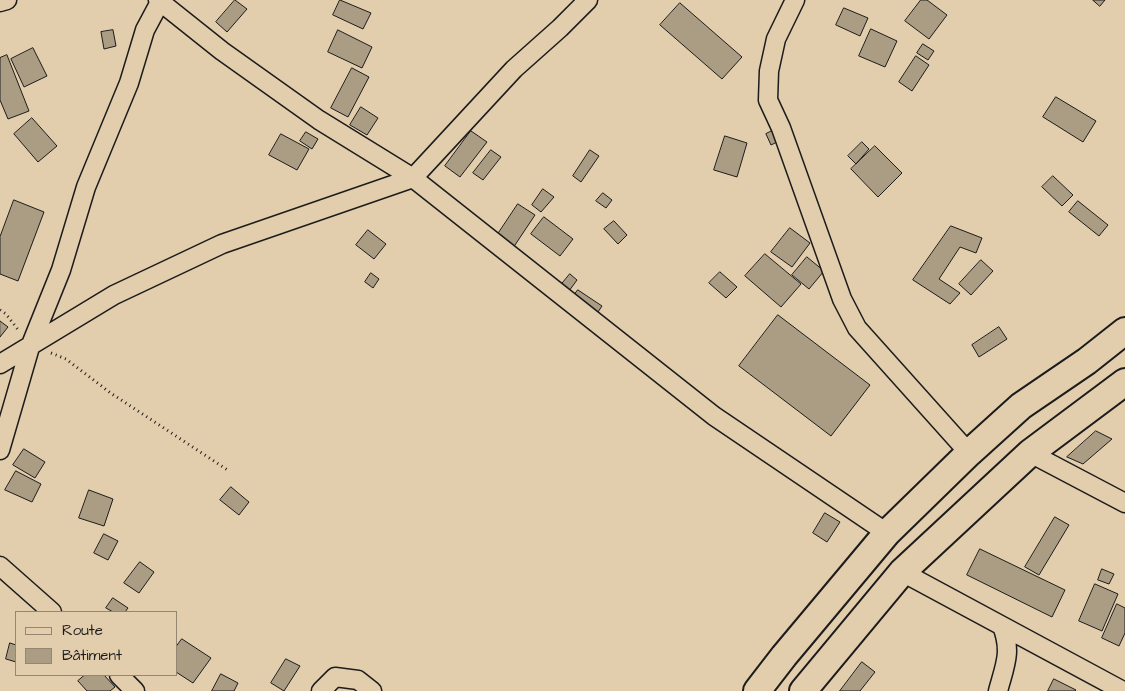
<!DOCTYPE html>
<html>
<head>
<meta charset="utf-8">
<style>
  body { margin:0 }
  #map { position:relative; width:1125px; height:691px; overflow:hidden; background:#e2cdac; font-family:"Architects Daughter",sans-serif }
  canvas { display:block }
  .legend { position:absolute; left:15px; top:611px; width:162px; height:65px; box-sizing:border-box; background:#e2cdac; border:1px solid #938672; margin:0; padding:6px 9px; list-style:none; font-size:15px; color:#1c1c1c }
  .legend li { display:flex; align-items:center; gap:10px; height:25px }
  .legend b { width:25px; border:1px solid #938672 }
</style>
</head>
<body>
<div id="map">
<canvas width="1125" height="691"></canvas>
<ul class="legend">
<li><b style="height:6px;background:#e2cdac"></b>Route</li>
<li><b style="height:14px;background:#ab9c84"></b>Bâtiment</li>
</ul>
</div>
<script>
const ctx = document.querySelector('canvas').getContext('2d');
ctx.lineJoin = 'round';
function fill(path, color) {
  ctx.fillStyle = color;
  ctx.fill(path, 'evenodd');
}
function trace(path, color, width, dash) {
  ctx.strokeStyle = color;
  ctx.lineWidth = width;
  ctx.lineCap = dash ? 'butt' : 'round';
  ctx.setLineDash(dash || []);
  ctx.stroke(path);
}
const building = new Path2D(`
  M 235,0 L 247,9 L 227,32 L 216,22 Z
  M 340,0 L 371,13 L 363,29 L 333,15 Z
  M 921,0 L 927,0 L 947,15 L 929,39 L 905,21 Z
  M 1093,0 L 1105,0 L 1100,6 Z
  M 680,3 L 742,57 L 722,79 L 660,25 Z
  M 844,8 L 868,18 L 860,36 L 836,25 Z
  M 871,29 L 897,41 L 885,67 L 859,56 Z
  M 113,30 L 116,46 L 104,49 L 101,32 Z
  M 338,30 L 372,47 L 362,68 L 328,52 Z
  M 923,44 L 934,51 L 928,60 L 917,53 Z
  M 33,48 L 47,76 L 24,87 L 11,59 Z
  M 7,55 L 29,111 L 8,119 L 0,100 L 0,58 Z
  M 916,56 L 929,65 L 912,91 L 899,82 Z
  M 352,68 L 369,77 L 348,117 L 331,108 Z
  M 1056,97 L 1096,121 L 1083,142 L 1043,117 Z
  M 361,107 L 378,118 L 367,135 L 350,125 Z
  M 32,118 L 57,146 L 38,162 L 14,134 Z
  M 774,130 L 779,141 L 771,145 L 766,134 Z
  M 471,131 L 487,142 L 460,177 L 445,166 Z
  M 306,132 L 318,139 L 312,149 L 300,141 Z
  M 281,134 L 309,149 L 297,170 L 269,155 Z
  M 725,136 L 747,143 L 737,177 L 714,170 Z
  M 862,142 L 869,149 L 856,164 L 848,156 Z
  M 875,146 L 902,173 L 878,197 L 851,169 Z
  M 491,150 L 501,157 L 483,180 L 473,173 Z
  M 590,150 L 599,156 L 581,182 L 573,176 Z
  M 1053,176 L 1073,195 L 1062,206 L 1042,187 Z
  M 543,189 L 554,197 L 541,212 L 532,205 Z
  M 603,193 L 612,200 L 606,208 L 596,201 Z
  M 14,200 L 44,212 L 18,281 L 0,274 L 0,237 Z
  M 1078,201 L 1108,225 L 1099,236 L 1069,212 Z
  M 518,204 L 535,215 L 511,251 L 494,240 Z
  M 544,217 L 573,239 L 560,256 L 531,234 Z
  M 614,221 L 627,235 L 618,244 L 604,229 Z
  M 951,226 L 982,238 L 976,253 L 960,247 L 939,279 L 960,293 L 950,304 L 913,280 Z
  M 790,228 L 810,243 L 792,267 L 771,252 Z
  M 368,230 L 386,244 L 374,259 L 356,245 Z
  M 765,254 L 801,284 L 781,307 L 745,276 Z
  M 807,257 L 824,271 L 809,289 L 792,275 Z
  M 981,260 L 993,271 L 971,295 L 959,284 Z
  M 720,272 L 737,287 L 726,298 L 709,283 Z
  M 371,273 L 379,279 L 373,288 L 365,282 Z
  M 570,274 L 577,280 L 569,291 L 561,285 Z
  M 578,290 L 602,306 L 596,315 L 572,298 Z
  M 778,315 L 870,385 L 831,436 L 739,366 Z
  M 0,321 L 8,327 L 0,337 Z
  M 999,327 L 1007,339 L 979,357 L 972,345 Z
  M 1096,431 L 1112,439 L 1083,464 L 1067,457 Z
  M 24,449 L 45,462 L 35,478 L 13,465 Z
  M 16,471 L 41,484 L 32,502 L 5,490 Z
  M 231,487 L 249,502 L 239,515 L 220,500 Z
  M 89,490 L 113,499 L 104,526 L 79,518 Z
  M 825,513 L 840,522 L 827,542 L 813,533 Z
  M 1055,517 L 1069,525 L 1039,575 L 1025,567 Z
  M 104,534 L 118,541 L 108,560 L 94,553 Z
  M 980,549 L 1065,590 L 1052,617 L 967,575 Z
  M 140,562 L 154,572 L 139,593 L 124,583 Z
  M 1102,569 L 1114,574 L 1109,584 L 1098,580 Z
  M 1095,584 L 1118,594 L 1102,631 L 1079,621 Z
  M 113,598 L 128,608 L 125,612 L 113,612 L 106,608 Z
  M 1117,604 L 1125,608 L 1125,633 L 1119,646 L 1102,638 Z
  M 182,639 L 211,658 L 193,683 L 176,672 L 176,647 Z
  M 10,643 L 16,645 L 16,662 L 6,659 Z
  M 286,659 L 300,666 L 284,691 L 271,683 Z
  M 862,662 L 875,672 L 860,691 L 840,691 Z
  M 221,674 L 238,683 L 234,691 L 212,691 Z
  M 85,675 L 104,675 L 115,687 L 110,691 L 87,691 L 78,681 Z
  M 1054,679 L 1076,690 L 1075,691 L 1048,691 Z`);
fill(building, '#ab9c84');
trace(building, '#1c1c1c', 1);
const minor = new Path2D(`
  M 158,0 L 222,51 L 319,120 L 413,178 L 714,416 L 887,533
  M 795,0 L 776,39 L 769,71 L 768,100 L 781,128 L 842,299 L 857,328 L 969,453
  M 0,2 L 7,0
  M 0,364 L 114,295 L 222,244 L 413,178 L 514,69 L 560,28 L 588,0
  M 0,450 L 30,347 L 61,270 L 86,187 L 129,83 L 145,30 L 161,0
  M 1030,453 L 1125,503
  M 0,566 L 52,612
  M 902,572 L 1123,691
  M 119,675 L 135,691
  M 321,691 L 335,677 L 358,680 L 372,691
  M 998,691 C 1005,665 1012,652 1002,626`);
const primary = new Path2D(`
  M 757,691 L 784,656 L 887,533 L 969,453 L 1021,406 L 1087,361 L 1125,331
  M 803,691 L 902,572 L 1030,453 L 1125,382`);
trace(minor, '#1c1c1c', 21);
trace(primary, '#1c1c1c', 30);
trace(new Path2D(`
  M 0,310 L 6,314 L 19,331
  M 51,353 L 66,359 L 112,394 L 229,471`), '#1c1c1c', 3, [1, 4]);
trace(minor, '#e2cdac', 18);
trace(primary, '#e2cdac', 26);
</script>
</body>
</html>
